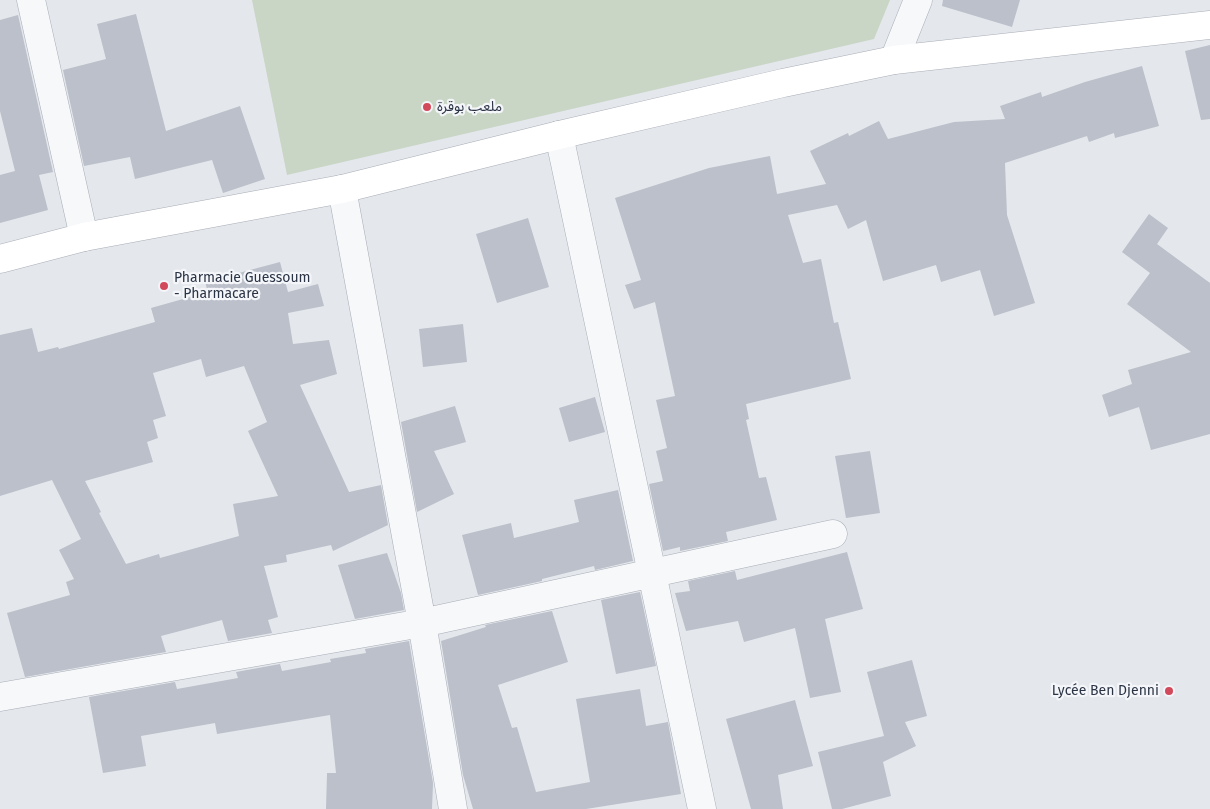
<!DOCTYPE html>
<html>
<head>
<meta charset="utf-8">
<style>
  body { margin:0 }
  canvas { display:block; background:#e4e7ec }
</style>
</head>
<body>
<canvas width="1210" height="809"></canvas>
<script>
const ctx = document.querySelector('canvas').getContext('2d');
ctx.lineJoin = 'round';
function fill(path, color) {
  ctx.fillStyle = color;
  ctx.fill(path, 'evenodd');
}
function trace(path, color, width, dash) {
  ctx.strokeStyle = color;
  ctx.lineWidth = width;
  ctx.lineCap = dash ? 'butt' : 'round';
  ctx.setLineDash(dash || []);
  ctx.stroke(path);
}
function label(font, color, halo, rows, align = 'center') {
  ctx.font = font + ' "Fira Sans","Noto Sans Arabic",sans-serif';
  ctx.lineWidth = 4.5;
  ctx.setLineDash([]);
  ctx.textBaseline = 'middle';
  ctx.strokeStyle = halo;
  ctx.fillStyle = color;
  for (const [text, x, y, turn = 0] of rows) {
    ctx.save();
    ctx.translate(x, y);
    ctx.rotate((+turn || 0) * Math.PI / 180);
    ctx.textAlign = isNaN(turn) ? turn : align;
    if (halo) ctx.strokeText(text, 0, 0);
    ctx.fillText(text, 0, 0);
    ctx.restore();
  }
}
fill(new Path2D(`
  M 252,0 L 890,0 L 874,39 L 287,175 Z`), '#c9d6c5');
fill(new Path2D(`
  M 943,0 L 1020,0 L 1012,27 L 942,6 Z
  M 136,14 L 166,131 L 240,106 L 265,179 L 223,193 L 212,160 L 135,179 L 130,157 L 84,166 L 63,70 L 106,59 L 97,24 Z
  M 18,15 L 53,172 L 39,175 L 48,210 L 0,223 L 0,175 L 15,171 L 0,111 L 0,20 Z
  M 1210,45 L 1210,119 L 1201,120 L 1185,51 Z
  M 1142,66 L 1159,126 L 1115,138 L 1114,133 L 1089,142 L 1087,136 L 1005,163 L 1007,215 L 1035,303 L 994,316 L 980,270 L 941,282 L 936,265 L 883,281 L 866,220 L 848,229 L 837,205 L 788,215 L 803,263 L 821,259 L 834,323 L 838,322 L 851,379 L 746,404 L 749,419 L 746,420 L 759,478 L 766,477 L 777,520 L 726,532 L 728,541 L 680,551 L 680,547 L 663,551 L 649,484 L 663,481 L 656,451 L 667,448 L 656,400 L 675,396 L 655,302 L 634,309 L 625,285 L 641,280 L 615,198 L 709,168 L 770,156 L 777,194 L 826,184 L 810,151 L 848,133 L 849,136 L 879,121 L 888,139 L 954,122 L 1005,119 L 1000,106 L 1041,92 L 1042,97 L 1085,82 Z
  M 1149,214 L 1168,228 L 1157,244 L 1210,283 L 1210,434 L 1151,450 L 1139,407 L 1109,417 L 1102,395 L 1132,384 L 1128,370 L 1191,352 L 1127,304 L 1150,273 L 1122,252 Z
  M 528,218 L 549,287 L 497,303 L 476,234 Z
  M 280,262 L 288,292 L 318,284 L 324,306 L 288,313 L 293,344 L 329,340 L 337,374 L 300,385 L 349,492 L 381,485 L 388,525 L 333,551 L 331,545 L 286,555 L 287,562 L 264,566 L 278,617 L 268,620 L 272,633 L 228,641 L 222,620 L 161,636 L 166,652 L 25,677 L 7,613 L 70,595 L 66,582 L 74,579 L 59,550 L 81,539 L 52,480 L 0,496 L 0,335 L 32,328 L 38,352 L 58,347 L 59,349 L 155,322 L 151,308 L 208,292 L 205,282 ZM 201,359 L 206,377 L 244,366 L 267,422 L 248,431 L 278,496 L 233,504 L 239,536 L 160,558 L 159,554 L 126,564 L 99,513 L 101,512 L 85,481 L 153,462 L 147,442 L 158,438 L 153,420 L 166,416 L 153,373 Z
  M 463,324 L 467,362 L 423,367 L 419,329 Z
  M 595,397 L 605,432 L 569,442 L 559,408 Z
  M 455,406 L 466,442 L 434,451 L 454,494 L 417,512 L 401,422 Z
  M 870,451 L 880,513 L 846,518 L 835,456 Z
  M 618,490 L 633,561 L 595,570 L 594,566 L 542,579 L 542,581 L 478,595 L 462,535 L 511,523 L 514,538 L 579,522 L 574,500 Z
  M 847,552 L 863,609 L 825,619 L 841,692 L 810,698 L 795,628 L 744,642 L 738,621 L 686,631 L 675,593 L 690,591 L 688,581 L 735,571 L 737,580 Z
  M 387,553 L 401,593 L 404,610 L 355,619 L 338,565 Z
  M 640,592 L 656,666 L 616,674 L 601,600 Z
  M 552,611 L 568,662 L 498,685 L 512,728 L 517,727 L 536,792 L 590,782 L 576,699 L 640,689 L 646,726 L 668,722 L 681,794 L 586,809 L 473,809 L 463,775 L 441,641 L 486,627 L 485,625 Z
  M 409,641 L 433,783 L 432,809 L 326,809 L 327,773 L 336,773 L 330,715 L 217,734 L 215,723 L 141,736 L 146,766 L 103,773 L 89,697 L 175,682 L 177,689 L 238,678 L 236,672 L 280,664 L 282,671 L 331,662 L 330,659 L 366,653 L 365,649 Z
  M 912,660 L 927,716 L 905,722 L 916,746 L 883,762 L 891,796 L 842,809 L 832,809 L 818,752 L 884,736 L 867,672 Z
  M 795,700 L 813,766 L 778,775 L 783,809 L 751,809 L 726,719 Z`), '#bbc0ca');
const street = new Path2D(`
  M 31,0 L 84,237
  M 894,60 L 918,0
  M 559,135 L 702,809
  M 342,189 L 422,623 L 453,809
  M 0,697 L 422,623 L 833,534`);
const secondary = new Path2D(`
  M 0,259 L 84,237 L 342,189 L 559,135 L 783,83 L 894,60 L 1210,25`);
trace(street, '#a9aeb7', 29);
trace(secondary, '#a9aeb7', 29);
trace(street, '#f7f8fa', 28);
trace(secondary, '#fff', 28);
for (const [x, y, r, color] of [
  [427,107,5,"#d1495b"],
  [164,286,5,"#d1495b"],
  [1169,691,5,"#d1495b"]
]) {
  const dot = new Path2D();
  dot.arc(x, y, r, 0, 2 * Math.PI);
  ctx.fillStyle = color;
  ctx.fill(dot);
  trace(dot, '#f4f6f9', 2);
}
label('14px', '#2b3445', '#f4f6f9', [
  ["ملعب بوقرة",437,107],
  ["Pharmacie Guessoum",174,278],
  ["- Pharmacare",174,294],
  ["Lycée Ben Djenni",1159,691,"right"]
], 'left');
</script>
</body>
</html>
